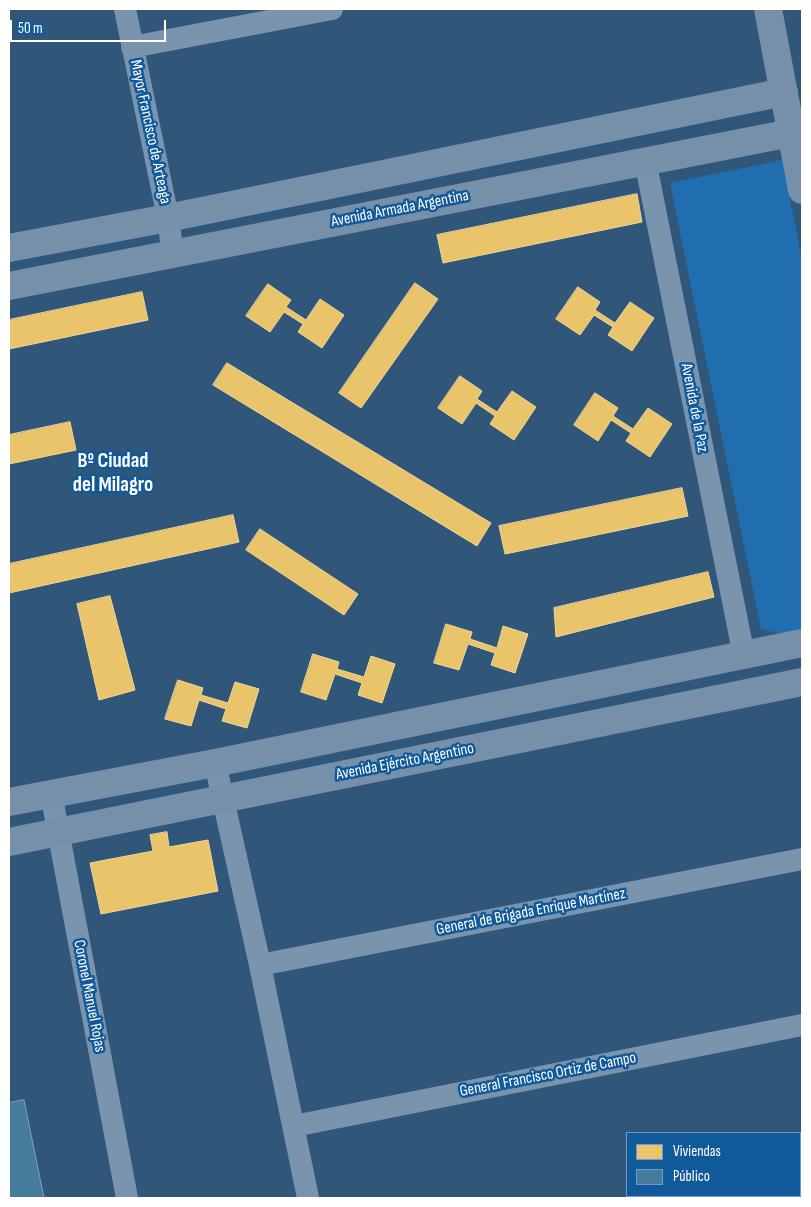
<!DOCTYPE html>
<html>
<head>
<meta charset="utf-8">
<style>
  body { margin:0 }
  #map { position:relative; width:811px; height:1207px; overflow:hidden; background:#30577a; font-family:"Sofia Sans Condensed",sans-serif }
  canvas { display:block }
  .frame { position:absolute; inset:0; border:10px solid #fff; pointer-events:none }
  .legend { position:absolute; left:626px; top:1132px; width:175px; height:65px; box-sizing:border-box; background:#10599a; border:1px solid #709bc2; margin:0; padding:6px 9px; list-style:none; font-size:15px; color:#fff }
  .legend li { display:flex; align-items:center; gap:10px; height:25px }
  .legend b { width:25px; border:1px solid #709bc2 }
  .scale { position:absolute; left:10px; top:20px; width:156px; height:22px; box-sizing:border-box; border:2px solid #fff; border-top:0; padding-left:6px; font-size:15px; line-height:18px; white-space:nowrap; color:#fff; -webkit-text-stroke:4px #10599a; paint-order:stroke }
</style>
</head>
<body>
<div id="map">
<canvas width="811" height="1207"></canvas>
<div class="frame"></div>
<ul class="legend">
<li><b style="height:14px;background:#e9c46a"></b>Viviendas</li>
<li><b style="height:14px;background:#457b9d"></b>Público</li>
</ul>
<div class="scale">50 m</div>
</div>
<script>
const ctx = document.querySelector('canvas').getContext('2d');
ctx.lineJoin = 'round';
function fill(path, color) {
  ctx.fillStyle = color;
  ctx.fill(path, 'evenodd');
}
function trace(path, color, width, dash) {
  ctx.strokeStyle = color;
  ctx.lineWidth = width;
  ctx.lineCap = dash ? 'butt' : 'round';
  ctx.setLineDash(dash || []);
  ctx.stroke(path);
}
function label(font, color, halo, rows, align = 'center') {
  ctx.font = font + ' "Sofia Sans Condensed",sans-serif';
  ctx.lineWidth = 5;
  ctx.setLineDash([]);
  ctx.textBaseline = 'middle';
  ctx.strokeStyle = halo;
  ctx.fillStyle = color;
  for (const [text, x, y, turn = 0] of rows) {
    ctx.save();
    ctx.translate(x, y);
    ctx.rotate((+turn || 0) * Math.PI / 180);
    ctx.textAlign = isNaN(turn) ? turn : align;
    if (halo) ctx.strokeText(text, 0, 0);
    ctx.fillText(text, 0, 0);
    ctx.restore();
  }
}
fill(new Path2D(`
  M 782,160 L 802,259 L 802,639 L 761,629 L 670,183 Z`), '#206eb0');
const homes = new Path2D(`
  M 637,194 L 642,222 L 443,263 L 437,235 Z
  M 415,283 L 438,299 L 361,408 L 339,393 Z
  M 268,284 L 291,300 L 286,307 L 306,320 L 320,299 L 344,315 L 322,348 L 298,332 L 303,324 L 284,312 L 270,332 L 246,316 Z
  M 578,287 L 600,302 L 595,310 L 615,323 L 630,302 L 654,318 L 632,351 L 608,335 L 613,327 L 594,315 L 580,335 L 556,319 Z
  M 142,292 L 148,320 L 9,349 L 9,320 Z
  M 227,363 L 491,523 L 477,546 L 213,385 Z
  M 460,376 L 482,391 L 477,399 L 497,412 L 512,391 L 536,407 L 514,440 L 490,424 L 495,416 L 476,403 L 462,424 L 438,408 Z
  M 595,393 L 618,408 L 613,416 L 633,429 L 648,408 L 672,424 L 650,457 L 626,441 L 631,433 L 611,420 L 598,441 L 574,425 Z
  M 70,422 L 76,450 L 9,464 L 9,435 Z
  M 682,488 L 688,516 L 505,554 L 499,526 Z
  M 233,515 L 239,542 L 9,593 L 9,564 Z
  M 260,529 L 358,594 L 344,615 L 246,550 Z
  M 708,572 L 714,597 L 556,637 L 554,608 Z
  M 110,596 L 135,690 L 99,700 L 77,604 Z
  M 446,624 L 472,632 L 470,639 L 497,648 L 503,626 L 528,634 L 515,673 L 491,665 L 495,653 L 468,644 L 459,670 L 434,663 Z
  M 313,654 L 339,662 L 337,669 L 364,677 L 371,656 L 395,664 L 382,703 L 358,695 L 362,683 L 335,674 L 326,700 L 301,692 Z
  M 178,680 L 203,688 L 201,695 L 228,703 L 235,682 L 259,689 L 247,728 L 222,721 L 226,709 L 199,700 L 191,726 L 165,719 Z
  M 167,832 L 169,847 L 208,840 L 218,891 L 101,914 L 90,863 L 153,851 L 150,835 Z`);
fill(homes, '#e9c46a');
trace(homes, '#f0d697', 1);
const public = new Path2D(`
  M 24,1100 L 44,1198 L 9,1198 L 9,1103 Z`);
fill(public, '#457b9d');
trace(public, '#7da3ba', 1);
trace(new Path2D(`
  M 125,9 L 168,218 L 173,255
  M 132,47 L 332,9
  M 645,160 L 744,656
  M 215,763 L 260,965 L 308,1198
  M 51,793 L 127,1198
  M 260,965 L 802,859
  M 294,1126 L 802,1025
  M 799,1198 L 802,1198`), '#7a94ad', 22);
trace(new Path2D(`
  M 768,9 L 802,190
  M 9,248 L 168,218 L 784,92
  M 9,286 L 791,133
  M 9,802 L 215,763 L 802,643
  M 9,842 L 802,682`), '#7690a9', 28);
label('16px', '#fff', '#10599a', [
  ["Mayor Francisco de Arteaga",150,132,78],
  ["Avenida Armada Argentina",400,209,-11],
  ["Avenida de la Paz",694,408,79],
  ["Avenida Ejército Argentino",405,762,-11],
  ["General de Brigada Enrique Martínez",531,912,-11],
  ["Coronel Manuel Rojas",89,996,79],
  ["General Francisco Ortiz de Campo",548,1075,-11]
]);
label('bold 21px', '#fff', '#10599a', [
  ["Bº Ciudad",113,462],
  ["del Milagro",113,486]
]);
</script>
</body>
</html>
